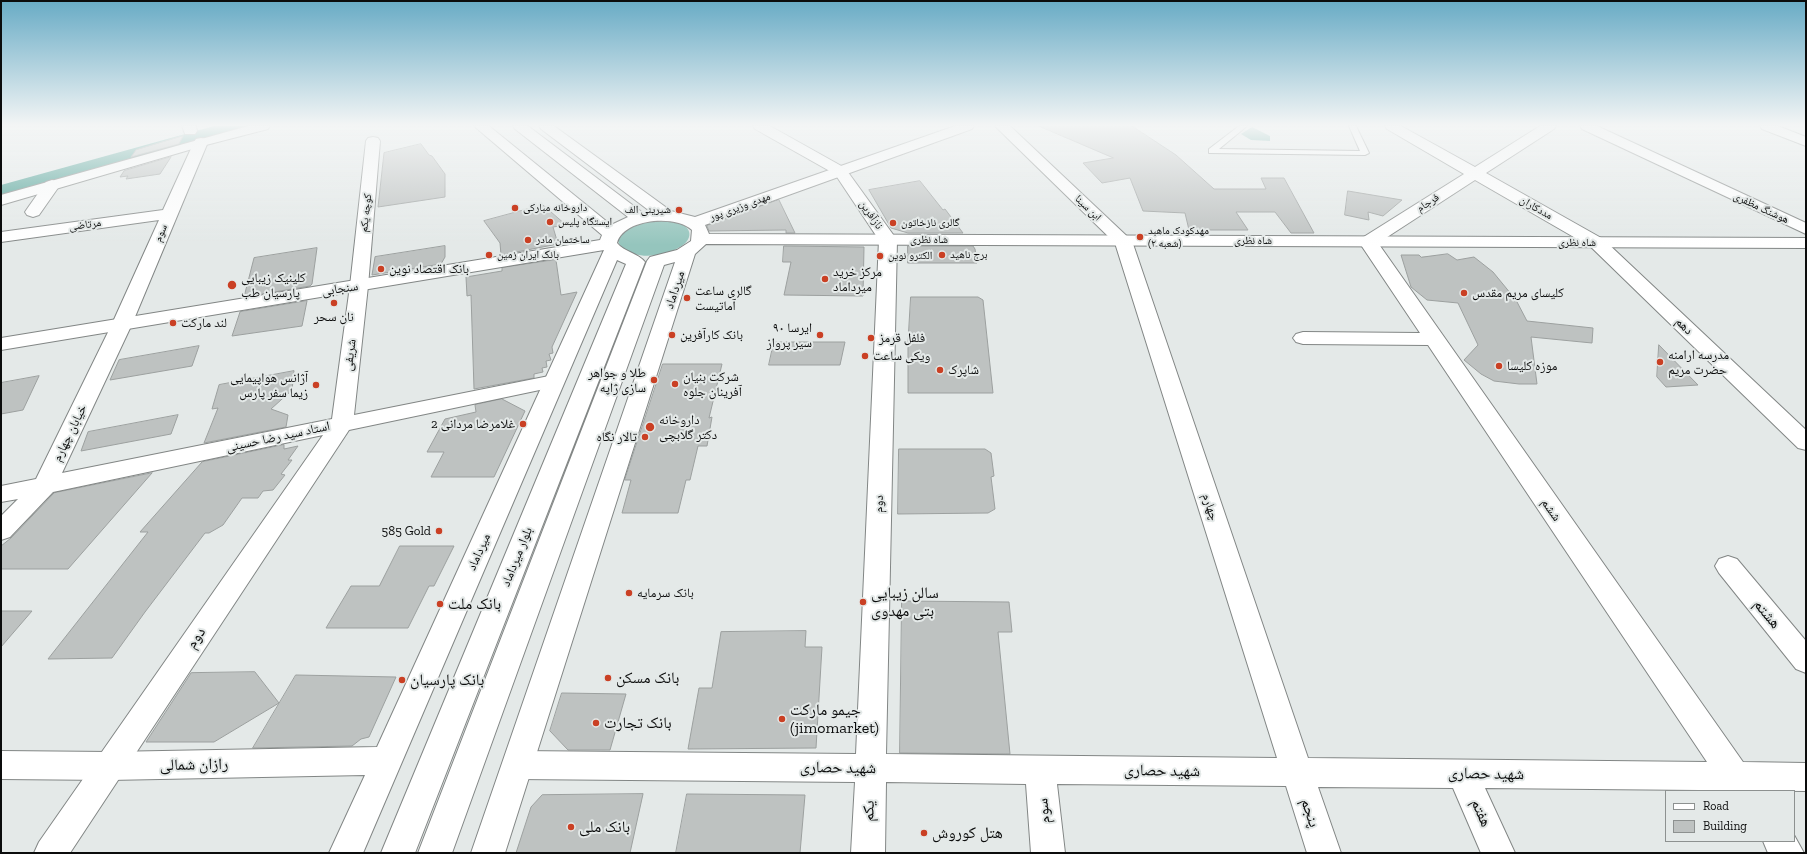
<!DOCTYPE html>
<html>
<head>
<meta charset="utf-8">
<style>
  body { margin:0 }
  #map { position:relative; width:1807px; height:854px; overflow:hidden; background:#e4e9e8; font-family:"Zilla Slab",serif }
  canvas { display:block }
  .frame { position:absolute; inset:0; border:2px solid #0b0c0c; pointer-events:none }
  .legend { position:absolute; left:1665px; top:790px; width:130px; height:52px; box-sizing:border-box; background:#e4e9e8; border:1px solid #8d9190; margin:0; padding:5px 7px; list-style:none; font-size:12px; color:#0b0c0c }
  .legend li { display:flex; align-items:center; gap:8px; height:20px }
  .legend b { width:20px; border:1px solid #8d9190 }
</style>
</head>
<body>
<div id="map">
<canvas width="1807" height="854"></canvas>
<div class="frame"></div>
<ul class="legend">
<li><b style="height:5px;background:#fff"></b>Road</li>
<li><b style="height:11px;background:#bec2c1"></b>Building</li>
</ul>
</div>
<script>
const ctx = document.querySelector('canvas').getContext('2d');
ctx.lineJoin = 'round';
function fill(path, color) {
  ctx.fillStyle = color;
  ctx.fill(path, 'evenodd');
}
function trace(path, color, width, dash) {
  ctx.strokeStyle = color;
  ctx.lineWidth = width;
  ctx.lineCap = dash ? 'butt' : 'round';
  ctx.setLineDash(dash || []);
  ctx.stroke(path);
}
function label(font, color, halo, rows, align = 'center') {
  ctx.font = font + ' "Zilla Slab","Noto Naskh Arabic",serif';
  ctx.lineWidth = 4;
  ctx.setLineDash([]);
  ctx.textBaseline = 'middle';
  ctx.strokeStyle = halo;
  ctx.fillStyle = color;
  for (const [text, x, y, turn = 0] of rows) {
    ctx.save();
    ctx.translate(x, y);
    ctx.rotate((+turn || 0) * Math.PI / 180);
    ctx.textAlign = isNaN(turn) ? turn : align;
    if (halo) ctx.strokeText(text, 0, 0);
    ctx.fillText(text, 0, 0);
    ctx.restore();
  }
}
fill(new Path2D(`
  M 658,220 C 665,221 673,221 679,223 C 695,229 691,242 678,248 C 664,256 638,260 624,249 C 603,232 648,221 658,220 Z`), '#95c5bd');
fill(new Path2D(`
  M 1252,127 L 1270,136 L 1270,141 L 1251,140 L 1241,134 Z`), '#489d91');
fill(new Path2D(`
  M 214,126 L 250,126 L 246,131 L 1,201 L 1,185 Z`), '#489d91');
const building = new Path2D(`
  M 1039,126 L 1132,126 L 1176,155 L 1214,189 L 1266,189 L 1261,178 L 1284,178 L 1314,233 L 1291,233 L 1275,212 L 1236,212 L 1248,230 L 1189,230 L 1185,213 L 1143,211 L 1130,178 L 1102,183 L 1083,163 L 1113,158 Z
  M 183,136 L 179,144 L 131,157 L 136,150 Z
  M 421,144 L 429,155 L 432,156 L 445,174 L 445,197 L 378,207 L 384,153 Z
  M 171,157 L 160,174 L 126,179 L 128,176 L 120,177 L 124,171 Z
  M 920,181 L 943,210 L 945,209 L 963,233 L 908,233 L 891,228 L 869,190 Z
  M 1348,191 L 1402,200 L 1383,216 L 1368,212 L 1369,220 L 1345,215 Z
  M 779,200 L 795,233 L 786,233 L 786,230 L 709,231 L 707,226 Z
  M 543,205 L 566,225 L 553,227 L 558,244 L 501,255 L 500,243 L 484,221 Z
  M 445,246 L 445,257 L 441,264 L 372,275 L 375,257 Z
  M 784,246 L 864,247 L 863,296 L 784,295 L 791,262 L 783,262 Z
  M 908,246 L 973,246 L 975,249 L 977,263 L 908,263 Z
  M 317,248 L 312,284 L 310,286 L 244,297 L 254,258 Z
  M 1448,254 L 1457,260 L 1474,257 L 1493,272 L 1516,300 L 1527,321 L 1593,328 L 1592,343 L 1531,337 L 1537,384 L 1519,384 L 1494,381 L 1481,374 L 1464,360 L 1478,345 L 1458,303 L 1427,300 L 1411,287 L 1401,255 L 1419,255 L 1421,257 Z
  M 556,260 L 561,295 L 577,292 L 552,347 L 553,353 L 549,354 L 551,360 L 546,361 L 547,367 L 542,368 L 543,372 L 534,374 L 534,378 L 474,389 L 471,295 L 467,296 L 466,277 L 502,271 L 502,268 Z
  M 911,297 L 978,297 L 983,300 L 993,393 L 908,393 L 908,342 Z
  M 307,301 L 302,326 L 232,336 L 240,312 Z
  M 774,342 L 845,342 L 840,365 L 769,365 Z
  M 1659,345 L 1698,385 L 1666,387 L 1657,377 Z
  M 199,346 L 192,366 L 110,380 L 119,360 Z
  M 663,364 L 722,364 L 709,418 L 712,417 L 707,446 L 698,446 L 690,480 L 686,480 L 678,513 L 622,513 L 631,480 L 625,480 Z
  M 294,371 L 292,390 L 271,409 L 288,415 L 286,427 L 204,443 L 218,408 L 212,409 L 219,385 Z
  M 39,376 L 23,410 L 1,414 L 1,383 Z
  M 502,399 L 525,411 L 494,477 L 431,477 L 444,452 L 427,452 L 445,419 L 476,412 L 475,405 Z
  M 178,415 L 171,434 L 81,451 L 88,432 Z
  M 284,445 L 284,449 L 298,446 L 288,460 L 292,460 L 281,474 L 285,475 L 273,490 L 263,491 L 258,498 L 242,498 L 223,525 L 209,533 L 205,533 L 145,612 L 112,658 L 48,659 L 148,532 L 140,532 L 202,462 Z
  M 899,449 L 985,449 L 991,453 L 994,476 L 991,477 L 995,509 L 988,513 L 898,514 Z
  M 152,473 L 68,569 L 1,569 L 1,546 L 11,538 L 54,493 Z
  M 400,546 L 454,546 L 434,586 L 429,586 L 408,628 L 326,628 L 351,586 L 379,586 Z
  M 902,601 L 1009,602 L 1012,632 L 998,632 L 1010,754 L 900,753 Z
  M 1,611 L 32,611 L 1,647 Z
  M 806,631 L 805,647 L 822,647 L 816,748 L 688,749 L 699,688 L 712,688 L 721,632 Z
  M 255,672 L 279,703 L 214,742 L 146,742 L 191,673 Z
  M 296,675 L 396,677 L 369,737 L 361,739 L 352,746 L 253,748 Z
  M 562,693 L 626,694 L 610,750 L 568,750 L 550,731 Z
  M 643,794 L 630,853 L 516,853 L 531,807 L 542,795 Z
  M 687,794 L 805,795 L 800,853 L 676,853 Z`);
fill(building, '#bec2c1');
trace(building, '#9ca09f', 1);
const lane = new Path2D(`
  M 1239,126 L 1247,126 L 1219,149 L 1360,151 L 1349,126 L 1356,126 L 1369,153 L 1365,155 L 1209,153 L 1209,149 Z`);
const street = new Path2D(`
  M 182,126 L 196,126 L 197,131 L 195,134 L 185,134 Z
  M 753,126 L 770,126 L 845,168 L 897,240 L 886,754 L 1277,758 L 1115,243 L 995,126 L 1010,126 L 1132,241 L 1308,758 L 1707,762 L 1428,345 L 1303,344 L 1296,342 L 1293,338 L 1296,334 L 1303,332 L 1420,333 L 1359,242 L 1362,238 L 1464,174 L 1387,129 L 1385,126 L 1401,126 L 1475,167 L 1540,126 L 1556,126 L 1554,129 L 1486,173 L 1603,239 L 1806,430 L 1806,450 L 1798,448 L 1591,247 L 1475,180 L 1378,243 L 1743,762 L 1806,763 L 1806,791 L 1485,788 L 1515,853 L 1481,853 L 1453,788 L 1318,787 L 1341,853 L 1307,853 L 1286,786 L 1057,784 L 1065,853 L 1031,853 L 1026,784 L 886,782 L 885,853 L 851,853 L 855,782 L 517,779 L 506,775 L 502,765 L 506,755 L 517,751 L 856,754 L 879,240 L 835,174 L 755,129 Z
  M 1580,126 L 1597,126 L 1806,223 L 1806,234 L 1582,129 Z
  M 373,137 L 378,138 L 380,141 L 368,286 L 354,415 L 554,375 L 561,377 L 564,381 L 561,385 L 554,387 L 349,430 L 70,853 L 34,853 L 39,842 L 323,435 L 53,492 L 10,537 L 1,540 L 1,516 L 18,499 L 1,502 L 1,486 L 36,479 L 112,324 L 159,220 L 1,242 L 1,232 L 163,210 L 194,142 L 196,139 L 201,138 L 206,139 L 208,142 L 132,324 L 62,473 L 332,419 L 350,286 L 366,141 L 368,138 Z
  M 52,180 L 58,182 L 60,185 L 39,215 L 33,217 L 27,215 L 25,212 L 27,209 L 46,182 Z
  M 1728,556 L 1737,559 L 1806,641 L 1806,673 L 1796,669 L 1719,573 L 1715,566 L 1719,559 Z
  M 1794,835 L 1804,853 L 1768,853 L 1763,841 L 1794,841 Z`);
const secondary = new Path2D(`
  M 248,126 L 270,126 L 268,129 L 206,145 L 1,205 L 1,195 Z
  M 474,126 L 489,126 L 611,225 L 628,217 L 515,129 L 513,126 L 528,126 L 643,213 L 651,212 L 541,129 L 539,126 L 554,126 L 671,211 L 695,217 L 955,126 L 974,126 L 972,129 L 705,225 L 709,234 L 1806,238 L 1806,248 L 706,244 L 695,254 L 505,853 L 471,853 L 675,262 L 664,265 L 452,853 L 418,853 L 647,261 L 650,257 L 677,250 L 691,241 L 692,230 C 675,214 623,219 617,243 C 624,252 638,253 645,262 L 415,853 L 381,853 L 626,264 L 617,260 L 363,853 L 329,853 L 365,775 L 109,780 L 1,779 L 1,751 L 109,752 L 377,747 L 604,250 L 1,350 L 1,338 L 600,240 L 602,235 Z
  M 1760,126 L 1778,126 L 1806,137 L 1806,146 L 1762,129 Z`);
trace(lane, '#828685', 2);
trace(street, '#828685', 2);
trace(secondary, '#828685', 2);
fill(lane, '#fff');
fill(street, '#fff');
fill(secondary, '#fff');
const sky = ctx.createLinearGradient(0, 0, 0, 245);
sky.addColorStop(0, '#68abc5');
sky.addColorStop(0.51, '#f3f5f5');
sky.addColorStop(1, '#f3f5f500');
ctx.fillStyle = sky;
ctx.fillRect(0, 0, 1807, 245);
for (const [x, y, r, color] of [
  [515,208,4,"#ca4024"],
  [679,210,4,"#ca4024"],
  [550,222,4,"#ca4024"],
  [893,223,4,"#ca4024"],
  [1140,237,4,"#ca4024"],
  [528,240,4,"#ca4024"],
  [489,255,4,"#ca4024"],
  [942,255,4,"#ca4024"],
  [880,256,4,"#ca4024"],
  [381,269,4,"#ca4024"],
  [825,279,4,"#ca4024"],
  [232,285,5,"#ca4024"],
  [1464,293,4,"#ca4024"],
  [687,298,4,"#ca4024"],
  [334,303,4,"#ca4024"],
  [173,323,4,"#ca4024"],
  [672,335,4,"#ca4024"],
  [820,335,4,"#ca4024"],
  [871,338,4,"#ca4024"],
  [865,356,4,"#ca4024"],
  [1660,362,4,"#ca4024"],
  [1499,366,4,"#ca4024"],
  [940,370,4,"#ca4024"],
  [654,380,4,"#ca4024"],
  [675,384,4,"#ca4024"],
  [316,385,4,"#ca4024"],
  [523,424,4,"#ca4024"],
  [650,427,5,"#ca4024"],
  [645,437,4,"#ca4024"],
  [439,531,4,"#ca4024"],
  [629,593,4,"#ca4024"],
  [863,602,4,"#ca4024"],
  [440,604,4,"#ca4024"],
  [608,678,4,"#ca4024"],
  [402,680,4,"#ca4024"],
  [782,719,4,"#ca4024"],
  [596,723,4,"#ca4024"],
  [571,827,4,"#ca4024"],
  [924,833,4,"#ca4024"]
]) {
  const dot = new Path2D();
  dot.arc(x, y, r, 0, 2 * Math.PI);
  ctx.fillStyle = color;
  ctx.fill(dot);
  trace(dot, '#e4e9e8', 1.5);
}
label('11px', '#0b0c0c', '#e4e9e8', [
  ["فرجام",1428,203,-33],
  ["مهدی وزیری پور",740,207,-20],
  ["ابن سینا",1088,208,44],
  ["مددکاران",1536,208,30],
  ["هوشنگ مظفری",1761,208,25],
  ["کوچه یکم",366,213,-84],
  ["نازآفرین",871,215,55],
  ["مرتاضی",85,225,-8],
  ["سوم",161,233,-67],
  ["شاه نظری",929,240],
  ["شاه نظری",1253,241],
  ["شاه نظری",1577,243]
]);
label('11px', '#0b0c0c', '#e4e9e8', [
  ["داروخانه مبارکی",523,208],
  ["شیرینی الف",671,210,"right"],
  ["ایستگاه پلیس",558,222],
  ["گالری نازخاتون",901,223],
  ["مهدکودک ماهبد",1148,231],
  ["(شعبه ۲)",1148,244],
  ["ساختمان مادر",536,240],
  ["بانک ایران زمین",497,255],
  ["برج ناهید",950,255],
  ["الکترو نوین",888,256]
], 'left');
label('13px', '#0b0c0c', '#e4e9e8', [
  ["بانک اقتصاد نوین",389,269],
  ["مرکز خرید",833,272],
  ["میرداماد",833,287],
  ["کلینیک زیبایی",241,278],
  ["پارسیان طب",241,293],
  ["گالری ساعت",695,291],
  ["آماتیست",695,306],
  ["کلیسای مریم مقدس",1472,293],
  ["نان سحر",334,317,"center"],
  ["لند مارکت",181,323],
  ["ایرسا ۹۰",812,328,"right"],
  ["سیر پرواز",812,343,"right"],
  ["بانک کارآفرین",680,335],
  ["فلفل قرمز",879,338],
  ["مدرسه ارامنه",1668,355],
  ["حضرت مریم",1668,370],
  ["ویکی ساعت",873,356],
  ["موزه کلیسا",1507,366],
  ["شاپرک",948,370],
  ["طلا و جواهر",646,373,"right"],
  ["سازی ژاپه",646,388,"right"],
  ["شرکت بنیان",683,377],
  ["آفرینان جلوه",683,392],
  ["آژانس هواپیمایی",308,378,"right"],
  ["زیما سفر پارس",308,393,"right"],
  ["داروخانه",659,420],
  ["دکتر گلابچی",659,435],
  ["غلامرضا مردانی 2",515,424,"right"],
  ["تالار نگاه",637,437,"right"],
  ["585 Gold",431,531,"right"],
  ["بانک سرمایه",637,593]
], 'left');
label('13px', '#0b0c0c', '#e4e9e8', [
  ["سنجابی",340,289,-9],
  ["میرداماد",675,290,-72],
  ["دهم",1684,326,44],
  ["شریفی",350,355,-83],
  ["خیابان چهارم",70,433,-64],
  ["استاد سید رضا حسینی",278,437,-12],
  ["دوم",879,504,-88],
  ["چهارم",1210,507,72],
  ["ششم",1551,510,55],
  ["میرداماد",479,552,-66],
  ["بلوار میرداماد",517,557,-68]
]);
label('16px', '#0b0c0c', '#e4e9e8', [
  ["سالن زیبایی",871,593],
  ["بتی مهدوی",871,611],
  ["بانک ملت",448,604],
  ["بانک مسکن",616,678],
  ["بانک پارسیان",410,680],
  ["جیمو مارکت",790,710],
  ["(jimomarket)",790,728],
  ["بانک تجارت",604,723],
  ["بانک ملی",579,827],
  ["هتل کوروش",932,833]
], 'left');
label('16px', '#0b0c0c', '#e4e9e8', [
  ["هشتم",1767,614,50],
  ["دوم",196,638,-56],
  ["رازان شمالی",194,765,-1],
  ["شهید حصاری",838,768,1],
  ["شهید حصاری",1162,771,1],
  ["شهید حصاری",1486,774,1],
  ["یکم",869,811,-88],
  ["سوم",1044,811,-96],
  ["پنجم",1310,813,72],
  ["هفتم",1481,813,66]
]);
</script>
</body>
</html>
